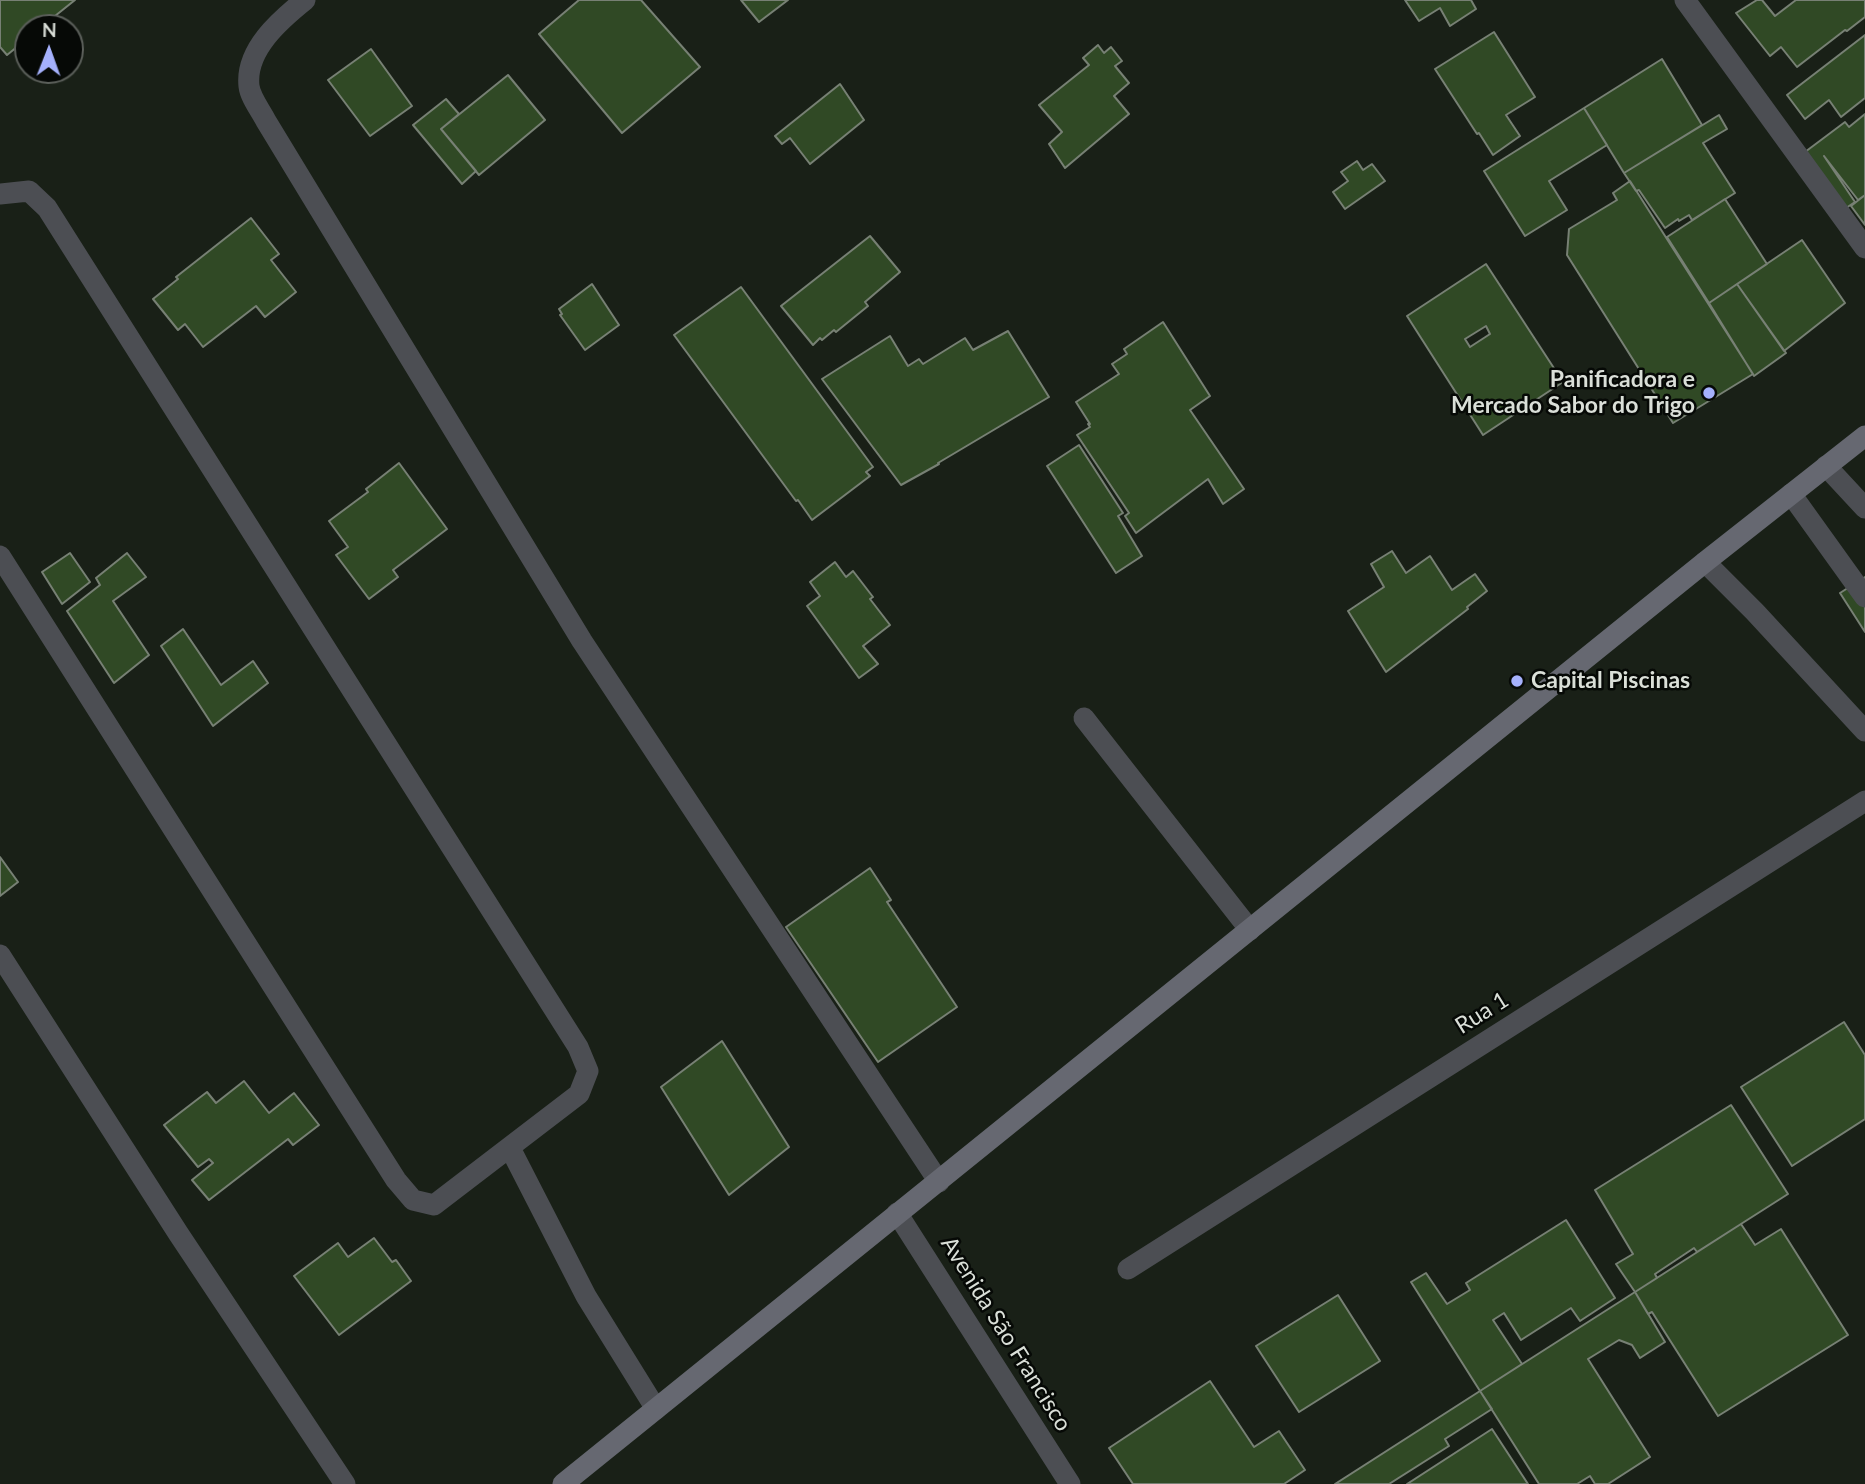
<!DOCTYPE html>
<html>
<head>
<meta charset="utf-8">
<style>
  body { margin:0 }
  #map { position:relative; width:1865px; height:1484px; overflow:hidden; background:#192017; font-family:Lato,sans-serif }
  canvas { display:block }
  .north { position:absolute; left:14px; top:14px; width:70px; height:70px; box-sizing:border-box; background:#060906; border:2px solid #5b5f5a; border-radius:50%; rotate:1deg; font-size:19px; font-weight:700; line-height:28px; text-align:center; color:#dadfd8 }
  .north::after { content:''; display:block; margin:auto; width:24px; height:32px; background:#a5b1fc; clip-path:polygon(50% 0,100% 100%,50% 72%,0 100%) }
</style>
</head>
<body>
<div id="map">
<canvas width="1865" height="1484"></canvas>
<div class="north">N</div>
</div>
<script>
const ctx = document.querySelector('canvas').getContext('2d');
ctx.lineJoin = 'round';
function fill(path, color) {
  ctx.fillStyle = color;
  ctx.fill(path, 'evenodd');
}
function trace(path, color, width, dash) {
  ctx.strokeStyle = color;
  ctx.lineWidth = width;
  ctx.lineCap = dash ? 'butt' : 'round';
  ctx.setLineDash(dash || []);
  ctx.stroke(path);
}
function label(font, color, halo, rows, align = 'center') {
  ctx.font = font + ' Lato,sans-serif';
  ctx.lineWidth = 5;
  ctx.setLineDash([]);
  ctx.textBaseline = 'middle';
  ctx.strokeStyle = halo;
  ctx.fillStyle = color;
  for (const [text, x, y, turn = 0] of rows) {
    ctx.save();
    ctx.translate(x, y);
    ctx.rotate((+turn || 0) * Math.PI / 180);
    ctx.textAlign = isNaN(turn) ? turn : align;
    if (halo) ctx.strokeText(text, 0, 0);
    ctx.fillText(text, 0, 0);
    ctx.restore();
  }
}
const building = new Path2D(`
  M 0,0 L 75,0 L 40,28 L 28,28 L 28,38 L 7,55 L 0,47 Z
  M 579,0 L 641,0 L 700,67 L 622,133 L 539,34 Z
  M 741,0 L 788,0 L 759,22 Z
  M 1405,0 L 1471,0 L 1476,9 L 1450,26 L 1440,8 L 1419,21 Z
  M 1757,0 L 1762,0 L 1775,16 L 1796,0 L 1865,0 L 1865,17 L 1847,31 L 1845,30 L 1797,67 L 1781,47 L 1770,56 L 1736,13 Z
  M 1494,32 L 1535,97 L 1506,115 L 1520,136 L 1493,155 L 1479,133 L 1477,134 L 1435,69 Z
  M 1865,35 L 1865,98 L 1841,117 L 1829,100 L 1805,119 L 1787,95 Z
  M 1098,45 L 1104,53 L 1111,47 L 1122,61 L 1115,66 L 1129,83 L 1114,96 L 1129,114 L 1065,168 L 1049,144 L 1062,132 L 1039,105 L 1089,65 L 1083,58 Z
  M 371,49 L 412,106 L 370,136 L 328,80 Z
  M 1662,59 L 1702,125 L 1624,173 L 1584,108 Z
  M 508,75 L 545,120 L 479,175 L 441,129 Z
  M 840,84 L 864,120 L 810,164 L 790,138 L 782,144 L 775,136 Z
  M 446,99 L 459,114 L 441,129 L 476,171 L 462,184 L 413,125 Z
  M 1584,108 L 1607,145 L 1549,181 L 1567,210 L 1525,236 L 1484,171 Z
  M 1865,114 L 1865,195 L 1858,200 L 1824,156 L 1855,202 L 1843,210 L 1805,152 L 1845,122 L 1849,127 Z
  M 1719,115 L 1727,129 L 1703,143 L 1735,193 L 1692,220 L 1689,215 L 1679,221 L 1678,219 L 1665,228 L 1639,190 L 1636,191 L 1624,173 Z
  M 1357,161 L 1363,170 L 1372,164 L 1385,181 L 1345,209 L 1333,192 L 1348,181 L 1341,172 Z
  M 1630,181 L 1753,374 L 1673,423 L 1567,255 L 1569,229 L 1617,200 L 1613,193 Z
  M 1865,195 L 1865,225 L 1851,206 Z
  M 1725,199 L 1767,264 L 1709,303 L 1667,237 Z
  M 251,218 L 279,254 L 271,260 L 296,292 L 265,317 L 256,306 L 203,347 L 185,324 L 178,330 L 153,299 L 178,279 L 176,277 Z
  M 870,236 L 900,272 L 865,302 L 868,306 L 836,332 L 834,330 L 822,340 L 820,338 L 813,345 L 781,306 Z
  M 1802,240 L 1845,303 L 1784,351 L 1737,284 Z
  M 1486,264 L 1563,382 L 1483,435 L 1407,316 ZM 1486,326 L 1490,334 L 1470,347 L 1465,339 Z
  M 592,284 L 619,325 L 585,350 L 560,315 L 562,314 L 559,309 Z
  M 1737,284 L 1786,353 L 1754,376 L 1709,303 Z
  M 741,287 L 873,467 L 866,472 L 870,476 L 812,520 L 798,500 L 796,501 L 674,335 Z
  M 1163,322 L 1210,396 L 1190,410 L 1244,489 L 1223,504 L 1208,479 L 1136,533 L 1125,516 L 1129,513 L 1077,435 L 1090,427 L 1088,424 L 1090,424 L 1076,402 L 1119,374 L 1112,364 L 1127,354 L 1124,349 Z
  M 1008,331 L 1049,397 L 938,463 L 939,464 L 901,485 L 822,379 L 890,336 L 908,366 L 919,359 L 923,364 L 965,338 L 973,350 Z
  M 1079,445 L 1123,513 L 1118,516 L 1142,556 L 1116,573 L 1047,466 Z
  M 399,463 L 447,529 L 393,570 L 398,577 L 369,599 L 336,555 L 348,547 L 329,521 L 368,492 L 366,489 Z
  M 1392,551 L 1406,573 L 1430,556 L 1452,590 L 1475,574 L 1487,591 L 1467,607 L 1468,609 L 1386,672 L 1348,611 L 1384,587 L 1371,564 Z
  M 70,553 L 90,582 L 62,604 L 42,572 Z
  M 127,553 L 146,577 L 113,601 L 149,655 L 114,683 L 67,611 L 100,585 L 96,578 Z
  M 835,562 L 846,577 L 853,571 L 873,597 L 870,599 L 890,625 L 863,646 L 878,664 L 859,678 L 807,606 L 820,596 L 810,582 Z
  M 1865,577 L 1865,632 L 1840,593 Z
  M 183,629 L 221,685 L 253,661 L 268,683 L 213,726 L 161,646 Z
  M 0,857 L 18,882 L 0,896 Z
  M 870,868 L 891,900 L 887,902 L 957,1007 L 878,1062 L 786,927 Z
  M 1844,1022 L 1865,1055 L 1865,1119 L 1792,1166 L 1741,1087 Z
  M 722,1041 L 789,1147 L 729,1195 L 661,1087 Z
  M 244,1081 L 269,1113 L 294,1093 L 319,1125 L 293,1145 L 288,1139 L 209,1200 L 192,1180 L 213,1163 L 209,1159 L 198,1167 L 164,1125 L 207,1092 L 216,1103 Z
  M 1731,1105 L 1788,1194 L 1697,1252 L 1694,1248 L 1655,1274 L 1657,1278 L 1635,1292 L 1616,1264 L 1633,1254 L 1595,1190 Z
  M 1566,1220 L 1615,1298 L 1580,1321 L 1571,1308 L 1521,1340 L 1504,1313 L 1493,1320 L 1522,1364 L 1480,1391 L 1411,1282 L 1426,1273 L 1447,1304 L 1470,1290 L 1466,1283 Z
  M 1741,1224 L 1755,1245 L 1781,1229 L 1848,1335 L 1718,1416 L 1652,1312 L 1648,1314 L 1635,1292 Z
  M 374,1238 L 392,1262 L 396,1260 L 411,1281 L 339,1335 L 294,1276 L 338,1243 L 348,1257 Z
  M 1635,1292 L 1665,1342 L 1640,1358 L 1632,1345 L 1619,1340 L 1588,1359 L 1650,1457 L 1608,1484 L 1595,1484 L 1590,1476 L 1577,1484 L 1539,1484 L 1480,1391 Z
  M 1338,1295 L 1380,1361 L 1299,1412 L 1256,1346 Z
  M 1210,1381 L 1254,1447 L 1279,1431 L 1305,1470 L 1284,1484 L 1133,1484 L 1109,1448 Z
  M 1480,1391 L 1492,1409 L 1445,1439 L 1449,1446 L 1389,1484 L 1335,1484 Z
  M 1492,1429 L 1528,1484 L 1407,1484 Z`);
fill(building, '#304925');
trace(building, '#778074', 2);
trace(new Path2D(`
  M 1084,718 L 1250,930`), '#4c4e53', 21);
trace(new Path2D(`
  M 305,0 C 280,20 245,50 249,86 C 250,97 261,111 266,121 L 582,641 L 939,1182
  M 1685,0 L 1865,248
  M 0,194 L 29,191 L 47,208 L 578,1047 L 588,1071 L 579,1094 L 434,1205 L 413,1200 L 396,1180 L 0,556
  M 1826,466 L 1865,508
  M 1791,494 L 1865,597
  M 1705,562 L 1755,612 L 1865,731
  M 0,955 L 178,1233 L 345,1484
  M 510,1148 L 586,1296 L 656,1409
  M 1128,1269 L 1865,801`), '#4c4e53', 21);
trace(new Path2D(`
  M 897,1213 L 1070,1484`), '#4c4e53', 21);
trace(new Path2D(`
  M 563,1484 L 1705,562 L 1865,436`), '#666871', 21);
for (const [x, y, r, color] of [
  [1709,393,7,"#a5b1fc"],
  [1517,681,7,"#a5b1fc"]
]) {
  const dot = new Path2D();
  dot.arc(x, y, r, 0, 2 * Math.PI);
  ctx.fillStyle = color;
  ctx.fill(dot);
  trace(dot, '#060906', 2.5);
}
label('bold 23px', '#dadfd8', '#060906', [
  ["Panificadora e",1695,380],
  ["Mercado Sabor do Trigo",1695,406],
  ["Capital Piscinas",1531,681,"left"]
], 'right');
label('23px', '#dadfd8', '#060906', [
  ["Rua 1",1482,1013,-32],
  ["Avenida São Francisco",1006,1334,58]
]);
</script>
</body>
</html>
